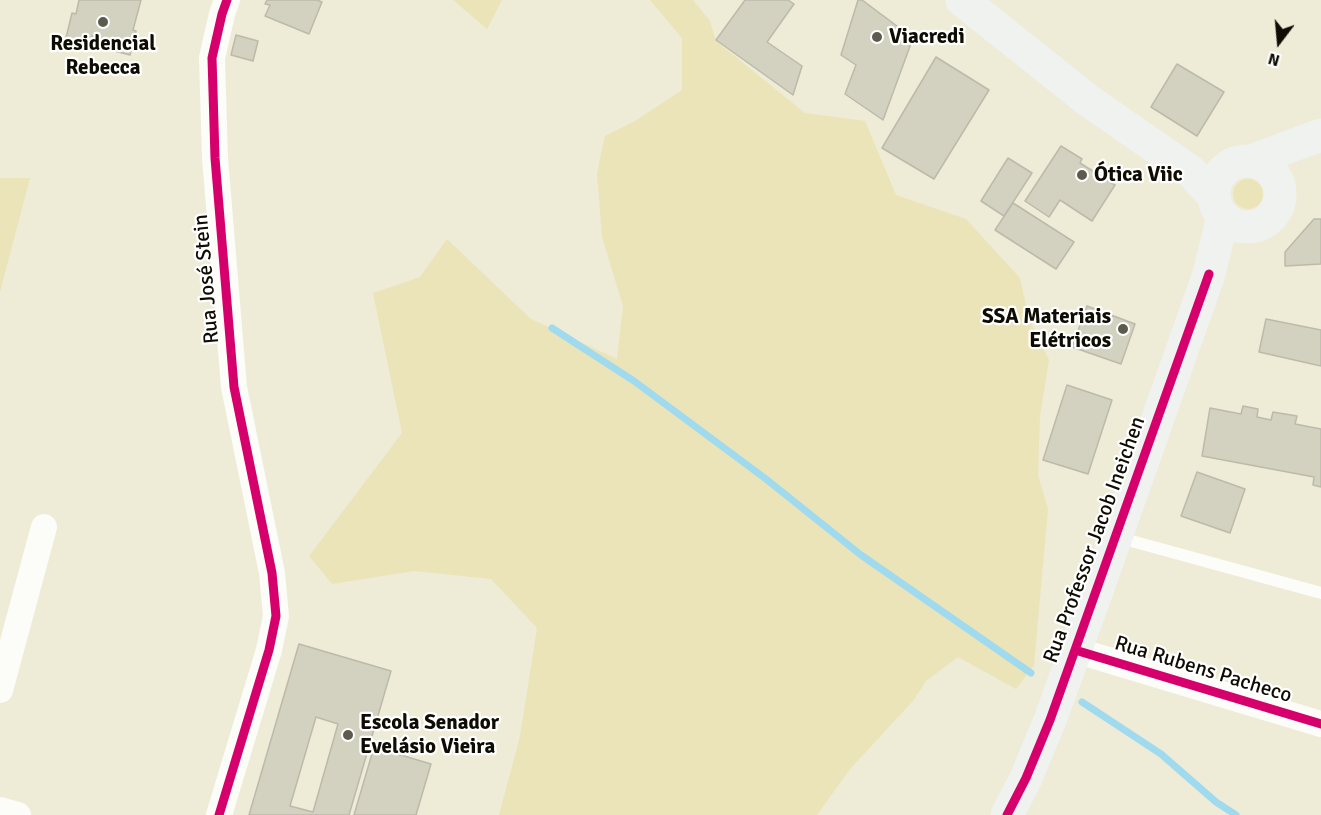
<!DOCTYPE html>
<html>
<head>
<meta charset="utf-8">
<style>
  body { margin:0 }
  #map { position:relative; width:1321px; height:815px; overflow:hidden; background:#eeebd7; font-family:Signika,sans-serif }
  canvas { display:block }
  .north { position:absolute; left:1249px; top:12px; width:60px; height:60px; -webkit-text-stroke:4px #fff; paint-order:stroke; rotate:196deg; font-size:16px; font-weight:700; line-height:24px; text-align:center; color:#0f0d03 }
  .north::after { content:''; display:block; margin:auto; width:21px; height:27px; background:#0f0d03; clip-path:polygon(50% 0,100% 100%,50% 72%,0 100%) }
</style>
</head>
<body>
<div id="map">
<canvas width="1321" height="815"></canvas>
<div class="north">N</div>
</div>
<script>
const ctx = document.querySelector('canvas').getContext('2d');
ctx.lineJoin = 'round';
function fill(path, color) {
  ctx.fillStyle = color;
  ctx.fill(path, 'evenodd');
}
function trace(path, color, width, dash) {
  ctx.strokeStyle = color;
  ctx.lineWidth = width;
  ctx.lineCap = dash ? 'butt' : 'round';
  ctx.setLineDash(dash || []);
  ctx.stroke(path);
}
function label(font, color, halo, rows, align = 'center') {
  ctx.font = font + ' Signika,sans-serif';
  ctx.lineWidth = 4.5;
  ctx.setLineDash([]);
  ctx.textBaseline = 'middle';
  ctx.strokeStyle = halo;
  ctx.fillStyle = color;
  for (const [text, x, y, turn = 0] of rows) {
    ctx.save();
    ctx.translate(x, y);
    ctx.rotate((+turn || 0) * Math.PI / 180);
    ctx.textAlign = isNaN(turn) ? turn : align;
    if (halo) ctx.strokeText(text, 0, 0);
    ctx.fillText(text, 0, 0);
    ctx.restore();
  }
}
fill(new Path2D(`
  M 453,0 L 502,0 L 487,29 Z
  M 650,0 L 693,0 L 710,21 L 716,41 L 805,113 L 865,121 L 896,195 L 966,219 L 1020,278 L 1029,319 L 1049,360 L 1040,416 L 1038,475 L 1048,509 L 1034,665 L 1016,689 L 958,657 L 926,681 L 913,701 L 850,769 L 817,815 L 499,815 L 520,736 L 537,628 L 491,579 L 414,571 L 332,584 L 309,556 L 402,433 L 373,293 L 420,277 L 447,239 L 531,319 L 617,359 L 623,306 L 602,237 L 597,173 L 605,136 L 635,121 L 682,90 L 682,38 Z
  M 0,178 L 30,178 L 0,292 Z
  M1233 194a15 15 0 1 1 30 0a15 15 0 1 1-30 0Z`), '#ebe4b9');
trace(new Path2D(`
  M 552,328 L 634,381 L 766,479 L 861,555 L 1031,673
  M 1082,702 L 1161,754 L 1216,802 L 1236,815`), '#a0daef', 7);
const building = new Path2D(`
  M 79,0 L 141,0 L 133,30 L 136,31 L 130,55 L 107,49 L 110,41 L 92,36 L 90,44 L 66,38 L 72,13 L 76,14 Z
  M 267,0 L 317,0 L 322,2 L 309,34 L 265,16 L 270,5 L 265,4 Z
  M 745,0 L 788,0 L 794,4 L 767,42 L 802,66 L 793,95 L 716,40 Z
  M 858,0 L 862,0 L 913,38 L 883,120 L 845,94 L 856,65 L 841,55 Z
  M 236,35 L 258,41 L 253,61 L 231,55 Z
  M 936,57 L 989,90 L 934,179 L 882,148 Z
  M 1177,64 L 1224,92 L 1197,136 L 1151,107 Z
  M 1061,146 L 1082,159 L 1080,163 L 1115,185 L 1092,221 L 1060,200 L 1049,217 L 1025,201 Z
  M 1008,158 L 1032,173 L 1004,216 L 981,201 Z
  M 1013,203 L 1074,242 L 1056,269 L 995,230 Z
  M 1314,219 L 1321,219 L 1321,264 L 1285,266 L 1285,252 Z
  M 1087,306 L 1135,324 L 1121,364 L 1072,347 Z
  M 1266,319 L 1321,330 L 1321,366 L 1259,352 Z
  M 1067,385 L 1112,400 L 1088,474 L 1043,460 Z
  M 1243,406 L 1258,409 L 1257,417 L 1271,420 L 1273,412 L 1297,416 L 1295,424 L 1321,429 L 1321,487 L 1313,485 L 1314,477 L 1202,456 L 1210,408 L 1241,414 Z
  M 1197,472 L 1245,489 L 1230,533 L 1181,516 Z
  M 299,644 L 391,671 L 349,815 L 249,815 ZM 316,717 L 338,724 L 313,812 L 290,806 Z
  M 374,747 L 431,764 L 416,815 L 354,815 Z`);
fill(building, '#d3d1c0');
trace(building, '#bcbaaa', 1.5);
trace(new Path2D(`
  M 1117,537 L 1321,593`), '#fcfcf9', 12);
trace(new Path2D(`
  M 1075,650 L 1321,724
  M 0,690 L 44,527
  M 0,810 L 18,815
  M 219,815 L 269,650 L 276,616 L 272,573 L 234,387 L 215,158 L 212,58 L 222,14 L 227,0`), '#fcfcf9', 26);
trace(new Path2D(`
  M 962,0 L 1089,101 L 1190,171 L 1214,196
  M1214 194a33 33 0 1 1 66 0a33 33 0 1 1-66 0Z
  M 1251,161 L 1321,135
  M 1007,815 L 1026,778 L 1050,720 L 1094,599 L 1209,274 L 1223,216`), '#f0f2f0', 33);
trace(new Path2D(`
  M 1075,650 L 1321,724
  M 219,815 L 269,650 L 276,616 L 272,573 L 234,387 L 215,158 L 212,58 L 222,14 L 227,0
  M 1007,815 L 1026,778 L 1050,720 L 1209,274`), '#d6006c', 9);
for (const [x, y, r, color] of [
  [103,22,6,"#5d5b4d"],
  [877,37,6,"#5d5b4d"],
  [1082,175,6,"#5d5b4d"],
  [1123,329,6,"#5d5b4d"],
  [348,735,6,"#5d5b4d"]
]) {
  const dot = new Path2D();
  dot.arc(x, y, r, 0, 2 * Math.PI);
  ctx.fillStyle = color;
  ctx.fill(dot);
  trace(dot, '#fff', 2);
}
label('bold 21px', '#0f0d03', '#fff', [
  ["Viacredi",889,37],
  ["Residencial",103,44,"center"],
  ["Rebecca",103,68,"center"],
  ["Ótica Viic",1094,175],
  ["SSA Materiais",1111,317,"right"],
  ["Elétricos",1111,341,"right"],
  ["Escola Senador",360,723],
  ["Evelásio Vieira",360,747]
], 'left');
label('21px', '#0f0d03', '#fff', [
  ["Rua José Stein",207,279,-95],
  ["Rua Professor Jacob Ineichen",1095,540,-70],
  ["Rua Rubens Pacheco",1203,670,17]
]);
</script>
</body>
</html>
